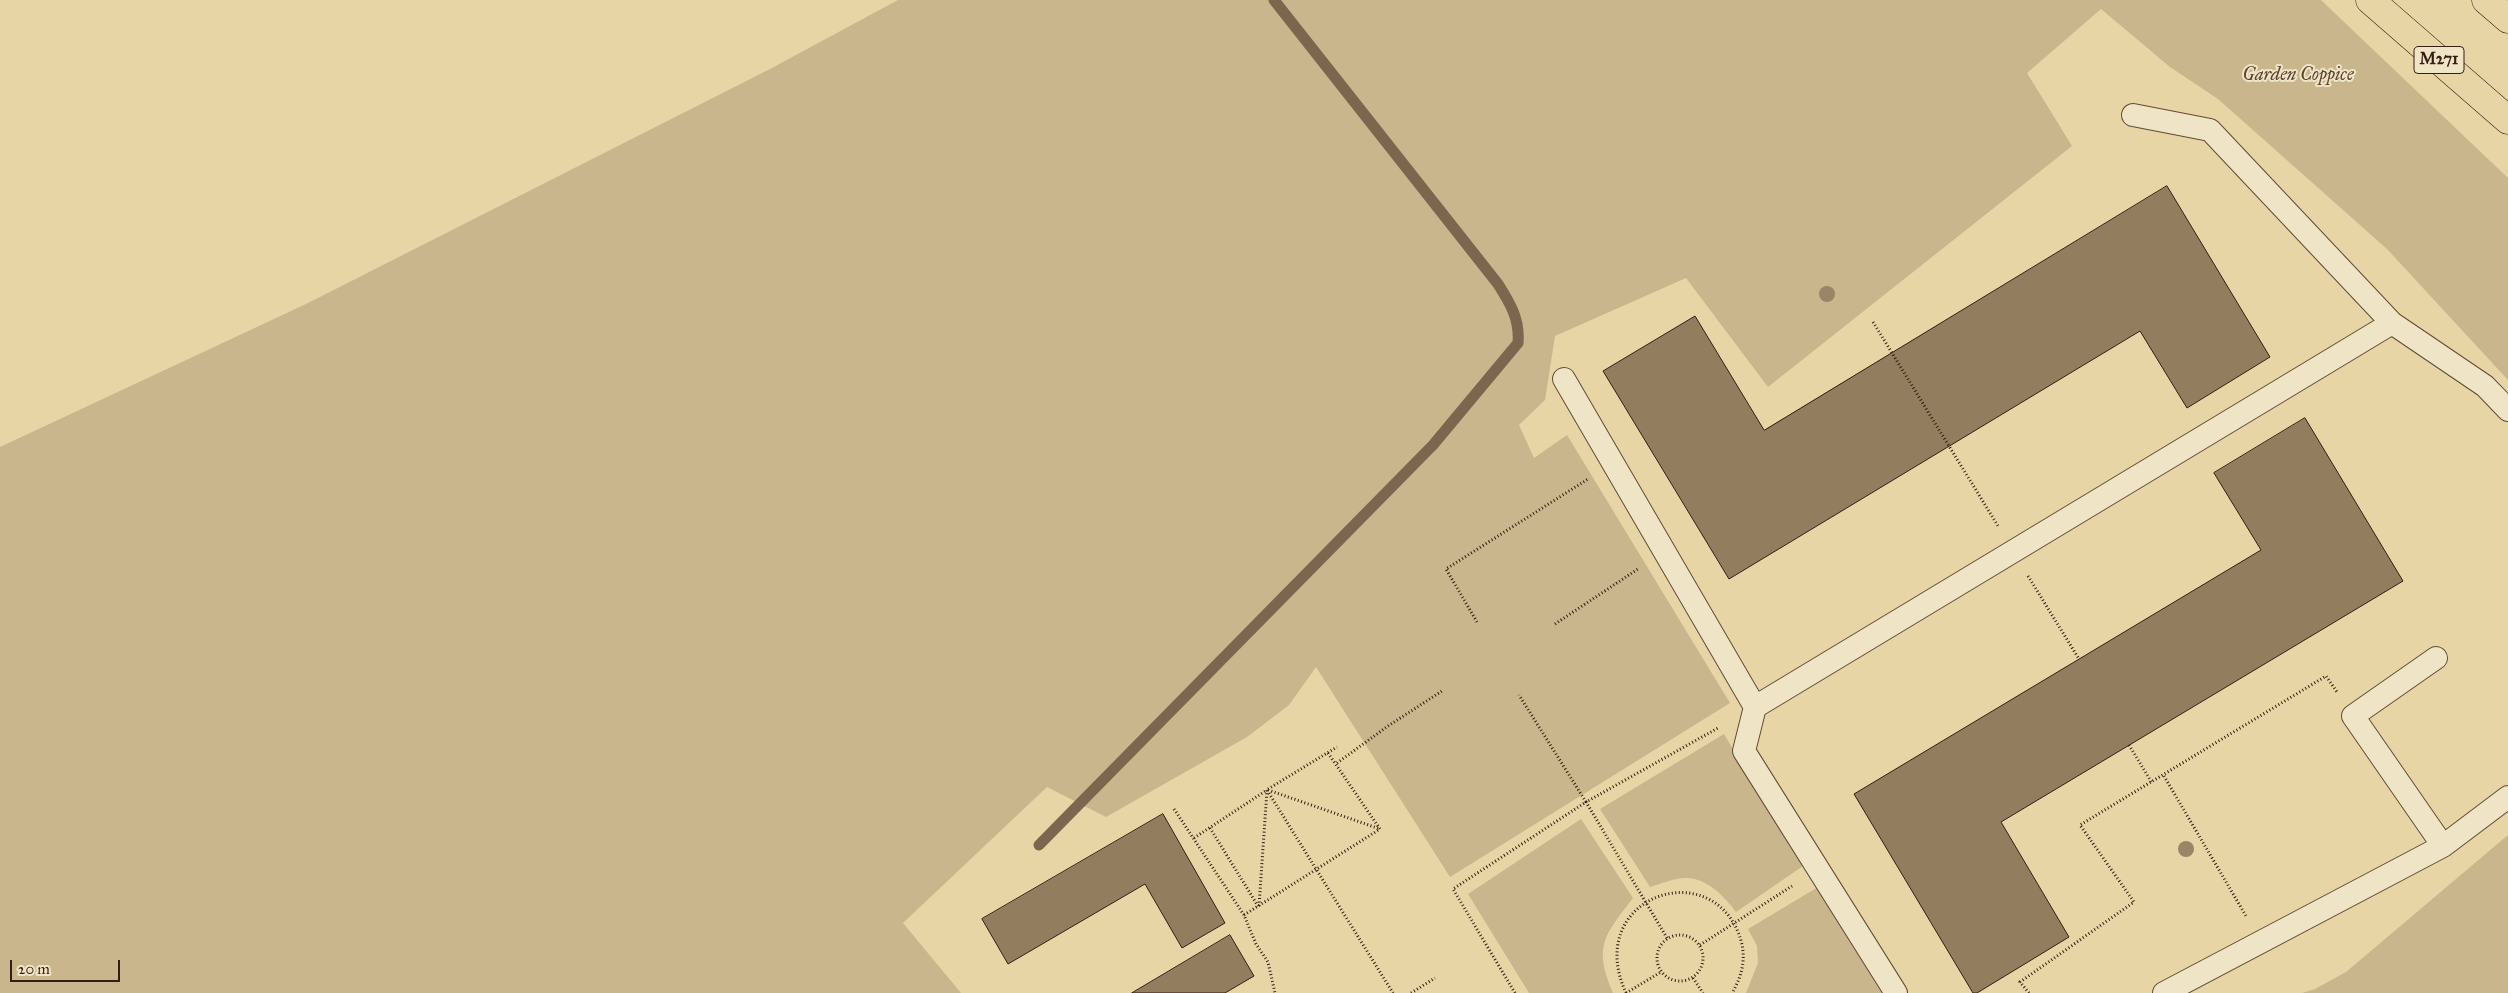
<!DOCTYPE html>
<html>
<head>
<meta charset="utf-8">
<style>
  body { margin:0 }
  #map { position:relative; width:2508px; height:993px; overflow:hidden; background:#e7d5a6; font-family:"IM FELL Great Primer",serif }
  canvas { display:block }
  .scale { position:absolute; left:10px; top:960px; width:110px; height:22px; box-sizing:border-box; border:2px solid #361d12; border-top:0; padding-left:6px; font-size:15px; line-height:18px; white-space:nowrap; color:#361d12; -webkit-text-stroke:4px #efe4c5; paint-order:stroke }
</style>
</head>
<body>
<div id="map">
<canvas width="2508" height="993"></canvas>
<div class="scale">20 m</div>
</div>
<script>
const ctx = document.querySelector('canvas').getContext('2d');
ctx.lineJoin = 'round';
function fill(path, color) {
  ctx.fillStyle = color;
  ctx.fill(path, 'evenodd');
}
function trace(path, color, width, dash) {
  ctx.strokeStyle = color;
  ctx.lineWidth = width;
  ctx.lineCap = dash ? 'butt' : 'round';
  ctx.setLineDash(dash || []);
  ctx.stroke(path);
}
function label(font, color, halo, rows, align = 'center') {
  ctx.font = font + ' "IM FELL Great Primer",serif';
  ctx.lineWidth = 4;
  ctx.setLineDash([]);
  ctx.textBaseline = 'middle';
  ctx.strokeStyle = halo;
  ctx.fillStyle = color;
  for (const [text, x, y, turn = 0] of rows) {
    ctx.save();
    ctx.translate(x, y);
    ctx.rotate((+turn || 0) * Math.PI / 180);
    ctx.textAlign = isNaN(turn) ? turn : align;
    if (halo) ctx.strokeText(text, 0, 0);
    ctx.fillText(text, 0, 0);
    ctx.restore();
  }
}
fill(new Path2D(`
  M 898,0 L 2321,0 L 2508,178 L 2508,380 L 2387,249 L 2218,99 L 2170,67 L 2101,9 L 2027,73 L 2072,146 L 1768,387 L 1686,278 L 1555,336 L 1545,400 L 1519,425 L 1534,458 L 1567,435 L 1730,703 L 1450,877 L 1316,667 L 1289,705 L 1247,737 L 1106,817 L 1047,787 L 903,923 L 961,993 L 0,993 L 0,447 L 306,304 L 770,69 Z
  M 1724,734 L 1803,866 L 1736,912 C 1725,897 1706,877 1685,878 C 1674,878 1661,884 1650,887 L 1600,809 Z
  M 1581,819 L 1633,898 C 1604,936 1593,946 1613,993 L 1529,993 L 1468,894 Z
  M 2508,835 L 2508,993 L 2302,993 L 2315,989 L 2346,972 Z
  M 1818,887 L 1883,993 L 1746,993 L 1758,963 L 1757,946 L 1748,929 Z`), '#c9b68d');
trace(new Path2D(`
  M 1039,845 L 1433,445 L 1518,343 C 1520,319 1510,303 1498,284 L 1274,0`), '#7c664d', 11);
const building = new Path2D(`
  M 2167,186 L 2270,357 L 2187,408 L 2140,331 L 1729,579 L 1603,371 L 1695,316 L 1764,430 Z
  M 2305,418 L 2403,581 L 2001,822 L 2069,937 L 1977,993 L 1973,993 L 1854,794 L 2261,550 L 2214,473 Z
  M 1163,814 L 1225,923 L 1182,948 L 1145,884 L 1008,964 L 982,919 Z
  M 1230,935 L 1254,976 L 1225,993 L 1132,993 Z`);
fill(building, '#927d5f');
trace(building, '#361d12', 1);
const lane = new Path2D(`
  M 2133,115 L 2210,130 L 2392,323 L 2485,386 L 2508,410
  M 1564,379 L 1755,707
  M 2436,658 L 2353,716 L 2443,846
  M 1896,993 L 1744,751 L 1755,707 L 2392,323
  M 2164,993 L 2443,846 L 2508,797`);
const highway = new Path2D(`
  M 2370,0 L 2508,120
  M 2486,0 L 2508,19`);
trace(lane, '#624b37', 24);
trace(highway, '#361d12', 29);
trace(new Path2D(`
  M 1873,322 L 1998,526
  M 2028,576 L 2079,659
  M 1477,622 L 1446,569 L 1588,479
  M 1555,624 L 1638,569
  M 2129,745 L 2152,783
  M 1337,763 L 1388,726 L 1442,691
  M 2164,776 L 2246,916
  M 1268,789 L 1337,747
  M 1268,790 L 1380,829
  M 1174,809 L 1244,915 L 1256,944 L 1268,962 L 1275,993
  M 1210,828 L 1258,906
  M 1194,838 L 1267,790 L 1393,993
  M 1259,906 L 1267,790
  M 1244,915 L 1380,829 L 1328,753
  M1657 958a23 23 0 1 1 46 0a23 23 0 1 1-46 0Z
  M 1667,938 L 1586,802 L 1718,728
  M 1700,945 L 1792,886
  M 1693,978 L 1703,993
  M 1411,993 L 1435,978
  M 1515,993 L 1453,889 L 1586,802 L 1519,695
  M 1626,993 C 1583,899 1706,855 1738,932 C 1747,953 1744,973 1732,993
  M 1626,993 L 1661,972
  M 2029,993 L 2020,982 L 2134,902 L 2080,825 L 2326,676 L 2337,692`), '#361d12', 3, [1, 2.5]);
trace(lane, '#efe4c5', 22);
trace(highway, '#e7d5a6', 28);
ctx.fillStyle = '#9a8566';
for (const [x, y] of [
  [1827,294],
  [2186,849]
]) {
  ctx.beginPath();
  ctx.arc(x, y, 8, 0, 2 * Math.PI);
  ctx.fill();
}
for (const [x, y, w] of [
  [2439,60,50]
]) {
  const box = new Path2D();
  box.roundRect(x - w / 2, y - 13.5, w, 27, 4);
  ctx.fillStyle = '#efe4c5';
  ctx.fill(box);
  trace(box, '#361d12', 1);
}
label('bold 16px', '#361d12', null, [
  ["M271",2439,60]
]);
label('italic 18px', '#5b4331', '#efe4c5', [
  ["Garden Coppice",2298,76]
]);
</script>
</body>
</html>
